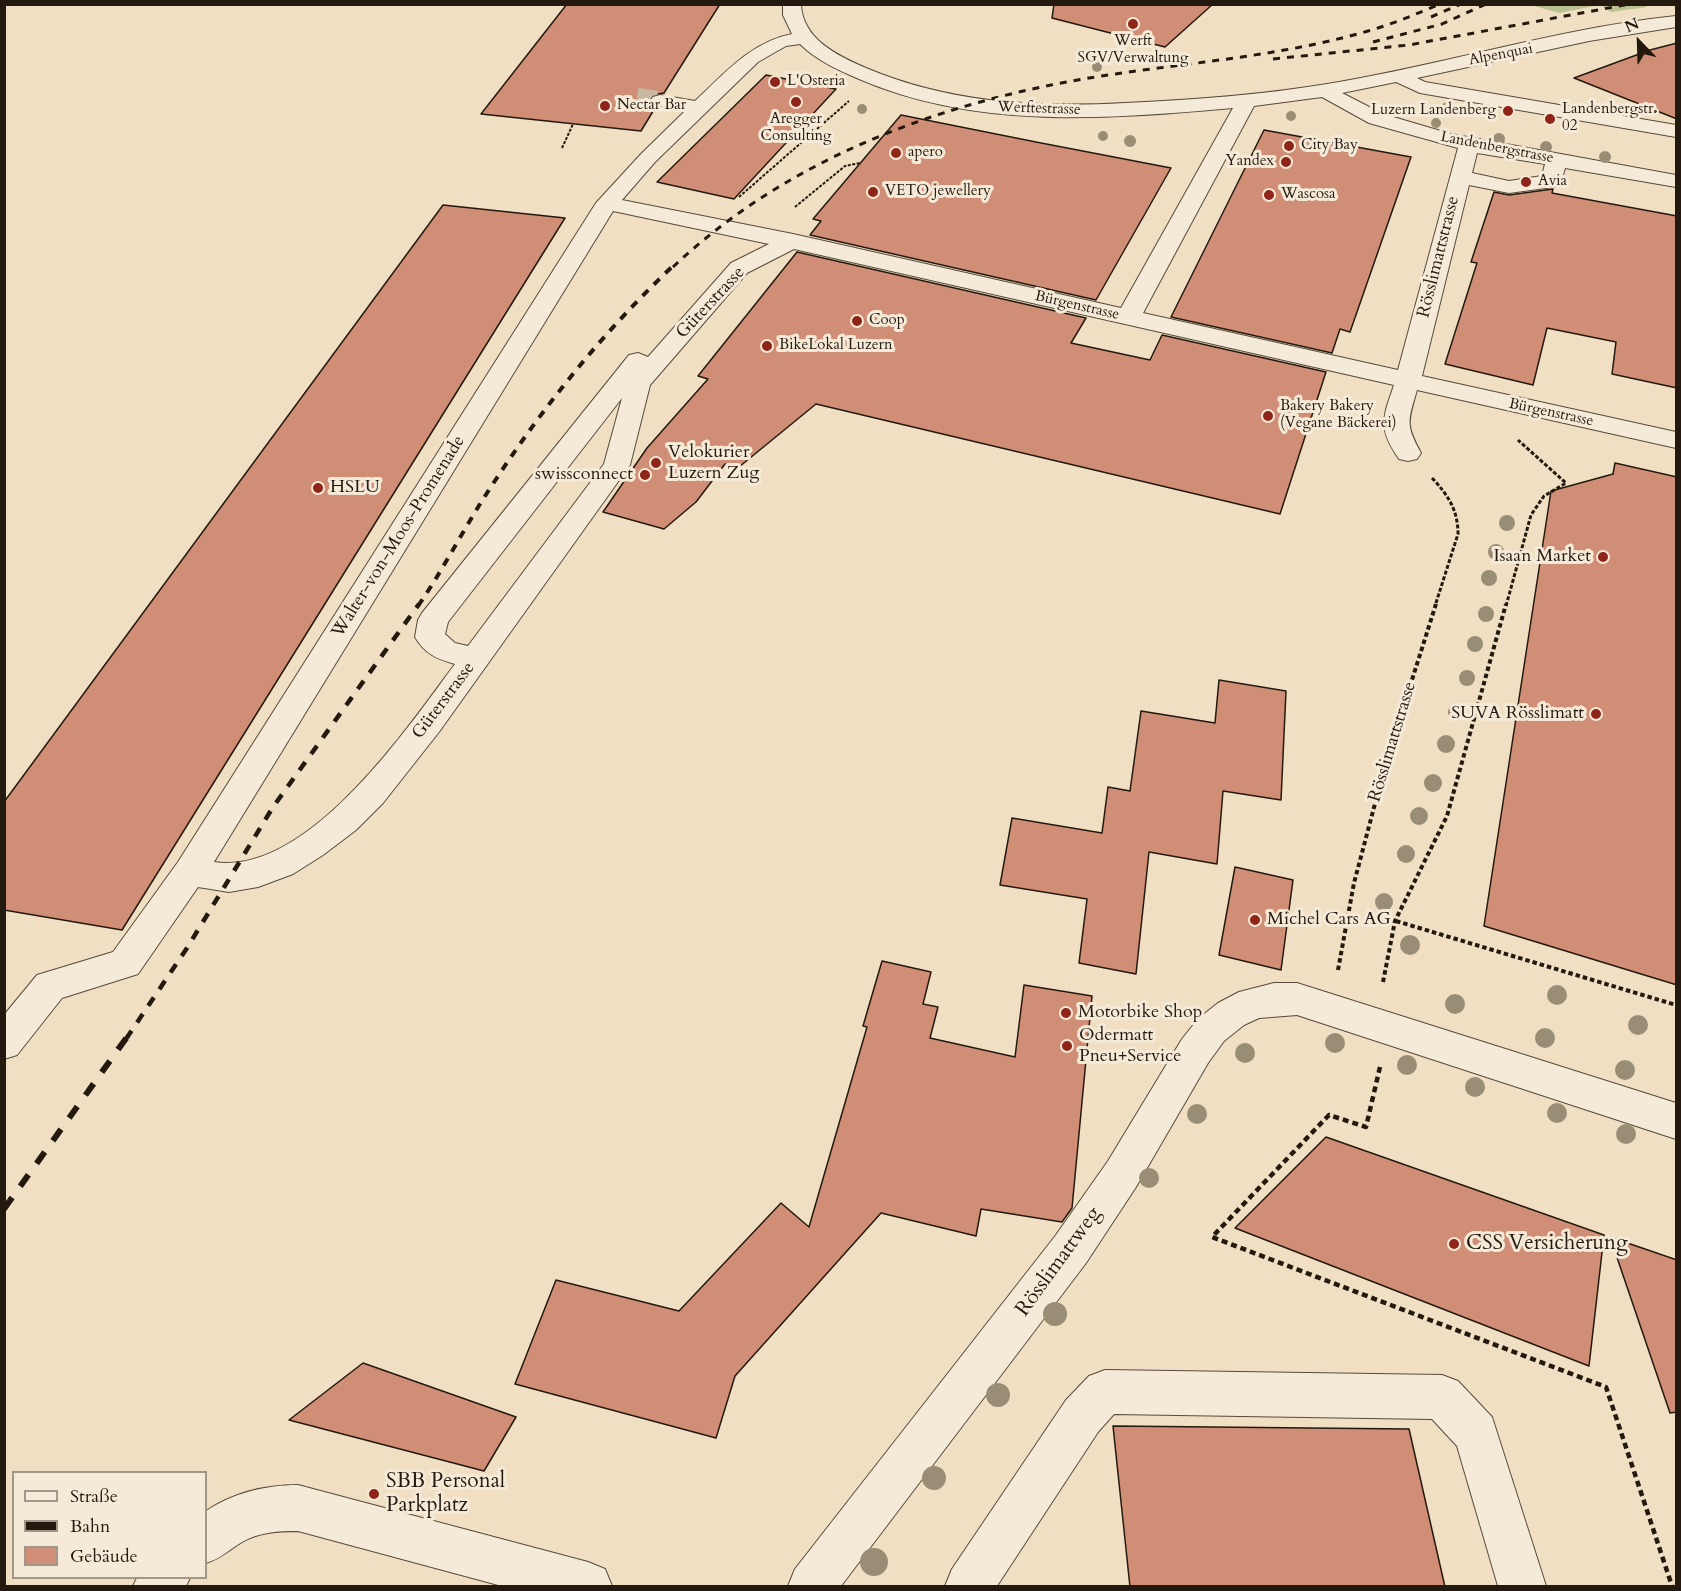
<!DOCTYPE html>
<html>
<head>
<meta charset="utf-8">
<style>
  body { margin:0 }
  #map { position:relative; width:1681px; height:1591px; overflow:hidden; background:#f0dfc2; font-family:Cardo,serif }
  canvas { display:block }
  .frame { position:absolute; inset:0; border:6px solid #24190f; pointer-events:none }
  .legend { position:absolute; left:12px; top:1471px; width:195px; height:108px; box-sizing:border-box; background:#f5ead7; border:2px solid #a19687; margin:0; padding:8px 10px; list-style:none; font-size:18px; color:#24190f }
  .legend li { display:flex; align-items:center; gap:12px; height:30px }
  .legend b { width:30px; border:2px solid #a19687 }
  .north { position:absolute; left:1609px; top:12px; width:60px; height:60px; -webkit-text-stroke:4px #f5ead7; paint-order:stroke; rotate:337deg; font-size:16px; font-weight:700; line-height:24px; text-align:center; color:#24190f }
  .north::after { content:''; display:block; margin:auto; width:21px; height:27px; background:#24190f; clip-path:polygon(50% 0,100% 100%,50% 72%,0 100%) }
</style>
</head>
<body>
<div id="map">
<canvas width="1681" height="1591"></canvas>
<div class="frame"></div>
<ul class="legend">
<li><b style="height:8px;background:#f5ead7"></b>Straße</li>
<li><b style="height:8px;background:#24190f"></b>Bahn</li>
<li><b style="height:16px;background:#d18e77"></b>Gebäude</li>
</ul>
<div class="north">N</div>
</div>
<script>
const ctx = document.querySelector('canvas').getContext('2d');
ctx.lineJoin = 'round';
function fill(path, color) {
  ctx.fillStyle = color;
  ctx.fill(path, 'evenodd');
}
function trace(path, color, width, dash) {
  ctx.strokeStyle = color;
  ctx.lineWidth = width;
  ctx.lineCap = dash ? 'butt' : 'round';
  ctx.setLineDash(dash || []);
  ctx.stroke(path);
}
function label(font, color, halo, rows, align = 'center') {
  ctx.font = font + ' Cardo,serif';
  ctx.lineWidth = 6;
  ctx.setLineDash([]);
  ctx.textBaseline = 'middle';
  ctx.strokeStyle = halo;
  ctx.fillStyle = color;
  for (const [text, x, y, turn = 0] of rows) {
    ctx.save();
    ctx.translate(x, y);
    ctx.rotate((+turn || 0) * Math.PI / 180);
    ctx.textAlign = isNaN(turn) ? turn : align;
    if (halo) ctx.strokeText(text, 0, 0);
    ctx.fillText(text, 0, 0);
    ctx.restore();
  }
}
fill(new Path2D(`
  M 1644,5 L 1647,7 L 1611,12 L 1600,5 L 1559,13 L 1531,5 Z`), '#bcc192');
const building = new Path2D(`
  M 567,4 L 720,4 L 664,93 L 652,95 L 648,100 L 651,106 L 655,108 L 641,131 L 481,114 Z
  M 1054,4 L 1213,4 L 1165,47 L 1052,18 Z
  M 1677,43 L 1677,119 L 1574,78 L 1650,50 Z
  M 766,75 L 836,89 L 734,199 L 657,182 Z
  M 901,115 L 1036,142 L 1171,168 L 1096,300 L 810,235 L 821,221 L 813,219 Z
  M 1264,130 L 1411,157 L 1350,332 L 1340,329 L 1332,353 L 1171,317 Z
  M 1553,189 L 1552,193 L 1677,216 L 1677,388 L 1612,374 L 1616,342 L 1547,328 L 1533,385 L 1445,364 L 1477,263 L 1471,262 L 1494,192 L 1509,195 Z
  M 443,205 L 565,218 L 122,930 L 4,910 L 4,802 Z
  M 797,252 L 1086,318 L 1071,343 L 1150,360 L 1162,335 L 1326,372 L 1280,514 L 816,404 L 739,467 L 725,464 L 696,502 L 664,529 L 603,512 L 647,448 L 708,379 L 698,376 Z
  M 1615,463 L 1677,477 L 1677,985 L 1484,926 L 1551,491 L 1613,474 Z
  M 1219,680 L 1286,691 L 1281,800 L 1223,791 L 1217,864 L 1149,852 L 1136,974 L 1079,963 L 1087,899 L 1000,885 L 1012,818 L 1102,833 L 1108,787 L 1130,791 L 1141,711 L 1215,723 Z
  M 1235,867 L 1293,880 L 1281,970 L 1219,955 Z
  M 882,961 L 931,972 L 923,1004 L 938,1007 L 930,1038 L 1015,1057 L 1024,985 L 1092,996 L 1072,1208 L 1062,1222 L 981,1209 L 976,1236 L 881,1213 L 735,1376 L 716,1438 L 515,1384 L 556,1280 L 679,1311 L 781,1203 L 809,1227 L 867,1027 L 863,1026 Z
  M 1326,1137 L 1604,1235 L 1589,1366 L 1235,1228 Z
  M 1610,1237 L 1677,1260 L 1677,1412 L 1670,1413 Z
  M 363,1363 L 516,1417 L 484,1471 L 289,1420 Z
  M 1113,1426 L 1409,1429 L 1445,1587 L 1130,1587 Z`);
fill(building, '#d18e77');
trace(building, '#24190f', 1.5);
trace(new Path2D(`
  M 637,98 L 660,101`), '#c7b79e', 20, [20, 10]);
const minor = new Path2D(`
  M 783,4 L 801,4 C 802,39 838,56 866,68 C 949,103 1036,108 1125,103 C 1192,100 1261,95 1327,84 C 1444,65 1559,28 1676,16 L 1676,27 L 1589,41 L 1417,78 L 1425,82 L 1676,125 L 1676,137 L 1420,93 L 1396,82 L 1342,93 L 1383,114 L 1451,134 L 1676,175 L 1676,187 L 1565,168 L 1560,186 L 1509,193 L 1469,185 L 1422,376 L 1676,432 L 1676,448 L 1417,390 C 1408,421 1405,424 1421,453 L 1417,459 L 1408,461 L 1399,459 C 1377,427 1383,418 1394,385 L 794,249 L 747,273 L 650,385 L 630,465 L 439,732 L 383,803 L 356,830 L 323,855 L 293,874 L 258,887 L 229,892 L 198,887 L 138,974 L 62,998 L 17,1055 L 4,1059 L 4,1015 L 37,975 L 113,952 L 178,862 L 596,203 L 641,154 L 685,111 L 653,105 L 650,101 L 653,97 L 660,95 L 695,101 C 725,73 751,42 792,34 L 783,15 ZM 800,44 C 816,60 838,70 859,79 C 977,130 1108,119 1233,108 L 1121,308 L 793,234 L 622,200 L 655,162 L 758,62 L 786,46 ZM 1322,97 L 1369,123 L 1458,148 L 1398,370 L 1143,313 L 1254,106 ZM 1477,153 L 1545,164 L 1542,176 L 1509,181 L 1472,173 ZM 613,211 L 769,244 L 731,263 L 648,357 L 638,353 L 629,355 L 422,613 L 418,620 L 415,637 C 425,654 437,659 455,664 C 406,730 307,876 214,862 ZM 622,398 L 604,464 L 468,646 L 455,643 L 445,634 L 448,622 Z
  M 1274,983 L 1297,983 L 1676,1103 L 1676,1139 L 1297,1015 L 1259,1018 L 1244,1025 L 1224,1041 L 1208,1063 L 1136,1187 L 1086,1263 L 841,1586 L 788,1586 L 795,1569 L 1056,1235 L 1108,1161 L 1182,1039 L 1198,1019 L 1218,1003 L 1239,992 Z
  M 1105,1370 L 1442,1375 L 1458,1381 L 1492,1417 L 1546,1586 L 1498,1586 L 1457,1446 L 1432,1419 L 1114,1414 L 1098,1432 L 997,1586 L 945,1586 L 952,1569 L 1066,1400 L 1089,1376 Z
  M 298,1485 L 588,1562 L 605,1569 L 612,1586 L 502,1586 L 298,1531 C 279,1531 259,1532 242,1542 C 229,1550 220,1559 206,1563 L 206,1511 C 233,1493 266,1485 298,1485 Z
  M 137,1578 L 190,1578 L 186,1586 L 133,1586 Z`);
trace(minor, '#574a3c', 2);
trace(new Path2D(`
  M 562,148 L 573,124
  M 739,197 L 849,101
  M 795,207 L 845,166 L 860,163`), '#24190f', 2, [3, 1.5]);
trace(new Path2D(`
  M 1432,478 C 1448,495 1458,510 1458,534 L 1435,606
  M 1506,606 L 1531,515 L 1544,496 L 1566,483 L 1518,440`), '#24190f', 3, [4, 2]);
trace(new Path2D(`
  M 1396,921 L 1676,1005
  M 1338,970 L 1354,883 L 1386,762 L 1436,604
  M 1383,982 L 1395,921 L 1447,816 L 1506,604`), '#24190f', 4, [4.5, 3]);
trace(new Path2D(`
  M 1380,1067 L 1366,1127 L 1329,1115 L 1212,1237 L 1606,1387 L 1672,1586`), '#24190f', 4.5, [6, 4]);
fill(minor, '#f5ead7');
trace(new Path2D(`
  M 1431,17 L 1461,4
  M 1373,42 L 1442,24 L 1486,4
  M 1273,59 L 1409,45 L 1630,4
  M 673,267 C 785,161 933,105 1083,79 C 1178,63 1275,58 1368,31 C 1393,24 1416,14 1440,4`), '#24190f', 3, [7, 7]);
trace(new Path2D(`
  M 418,606 C 443,570 463,530 487,493 C 541,409 602,333 674,265`), '#24190f', 4, [8, 8]);
trace(new Path2D(`
  M 126,1039 L 187,948 L 273,807 L 419,604`), '#24190f', 4.5, [10, 10]);
trace(new Path2D(`
  M 4,1209 L 127,1037`), '#24190f', 6, [14, 14]);
ctx.fillStyle = '#998e75';
for (const [x, y, r] of [
  [1097,67,5],
  [1447,107,5],
  [862,109,5],
  [1291,116,5],
  [1436,123,5],
  [1103,136,5],
  [1499,139,6],
  [1130,141,6],
  [1546,147,6],
  [1605,157,6],
  [1507,523,8],
  [1496,552,8],
  [1489,578,8],
  [1486,614,8],
  [1475,644,8],
  [1467,678,8],
  [1456,712,8],
  [1446,744,9],
  [1433,783,9],
  [1419,816,9],
  [1406,854,9],
  [1384,902,9],
  [1410,945,10],
  [1557,995,10],
  [1455,1004,10],
  [1638,1025,10],
  [1545,1038,10],
  [1335,1043,10],
  [1245,1053,10],
  [1407,1065,10],
  [1625,1070,10],
  [1475,1087,10],
  [1557,1113,10],
  [1197,1114,10],
  [1626,1134,10],
  [1149,1178,10],
  [1055,1314,12],
  [998,1395,12],
  [934,1478,12],
  [874,1562,14]
]) {
  ctx.beginPath();
  ctx.arc(x, y, r, 0, 2 * Math.PI);
  ctx.fill();
}
for (const [x, y, r, color] of [
  [1133,24,6,"#8f2418"],
  [775,82,6,"#8f2418"],
  [796,102,6,"#8f2418"],
  [605,106,6,"#8f2418"],
  [1508,111,6,"#8f2418"],
  [1550,119,6,"#8f2418"],
  [1289,146,6,"#8f2418"],
  [896,153,6,"#8f2418"],
  [1286,162,6,"#8f2418"],
  [1526,182,6,"#8f2418"],
  [873,192,6,"#8f2418"],
  [1269,195,6,"#8f2418"],
  [857,321,6,"#8f2418"],
  [767,346,6,"#8f2418"],
  [1268,416,6,"#8f2418"],
  [656,463,6,"#8f2418"],
  [645,475,6,"#8f2418"],
  [318,488,6,"#8f2418"],
  [1603,557,6,"#8f2418"],
  [1596,714,6,"#8f2418"],
  [1255,920,6,"#8f2418"],
  [1066,1013,6,"#8f2418"],
  [1067,1046,6,"#8f2418"],
  [1454,1244,6,"#8f2418"],
  [374,1494,6,"#8f2418"]
]) {
  const dot = new Path2D();
  dot.arc(x, y, r, 0, 2 * Math.PI);
  ctx.fillStyle = color;
  ctx.fill(dot);
  trace(dot, '#f5ead7', 2);
}
label('15px', '#24190f', '#f5ead7', [
  ["Werft",1133,42,"center"],
  ["SGV/Verwaltung",1133,59,"center"],
  ["L'Osteria",787,82],
  ["Nectar Bar",617,106],
  ["Landenbergstr.",1562,110],
  ["02",1562,127],
  ["Luzern Landenberg",1496,111,"right"],
  ["Aregger",796,120,"center"],
  ["Consulting",796,137,"center"],
  ["City Bay",1301,146],
  ["apero",908,153],
  ["Yandex",1274,162,"right"],
  ["Avia",1538,182],
  ["VETO jewellery",885,192],
  ["Wascosa",1281,195],
  ["Coop",869,321],
  ["BikeLokal Luzern",779,346],
  ["Bakery Bakery",1280,407],
  ["(Vegane Bäckerei)",1280,424]
], 'left');
label('15px', '#24190f', '#f5ead7', [
  ["Alpenquai",1501,55,-11],
  ["Werftestrasse",1039,109,2],
  ["Landenbergstrasse",1497,148,11],
  ["Bürgenstrasse",1077,306,13],
  ["Bürgenstrasse",1551,413,12]
]);
label('18px', '#24190f', '#f5ead7', [
  ["Rösslimattstrasse",1439,257,-76],
  ["Güterstrasse",711,303,-47],
  ["Walter-von-Moos-Promenade",399,537,-58],
  ["Güterstrasse",444,701,-53],
  ["Rösslimattstrasse",1393,742,-73]
]);
label('18px', '#24190f', '#f5ead7', [
  ["Velokurier",668,453],
  ["Luzern Zug",668,474],
  ["swissconnect",633,475,"right"],
  ["HSLU",330,488],
  ["Isaan Market",1591,557,"right"],
  ["SUVA Rösslimatt",1584,714,"right"],
  ["Michel Cars AG",1267,920],
  ["Motorbike Shop",1078,1013],
  ["Odermatt",1079,1036],
  ["Pneu+Service",1079,1057]
], 'left');
label('21px', '#24190f', '#f5ead7', [
  ["CSS Versicherung",1466,1244],
  ["SBB Personal",386,1482],
  ["Parkplatz",386,1506]
], 'left');
label('21px', '#24190f', '#f5ead7', [
  ["Rösslimattweg",1059,1262,-54]
]);
</script>
</body>
</html>
